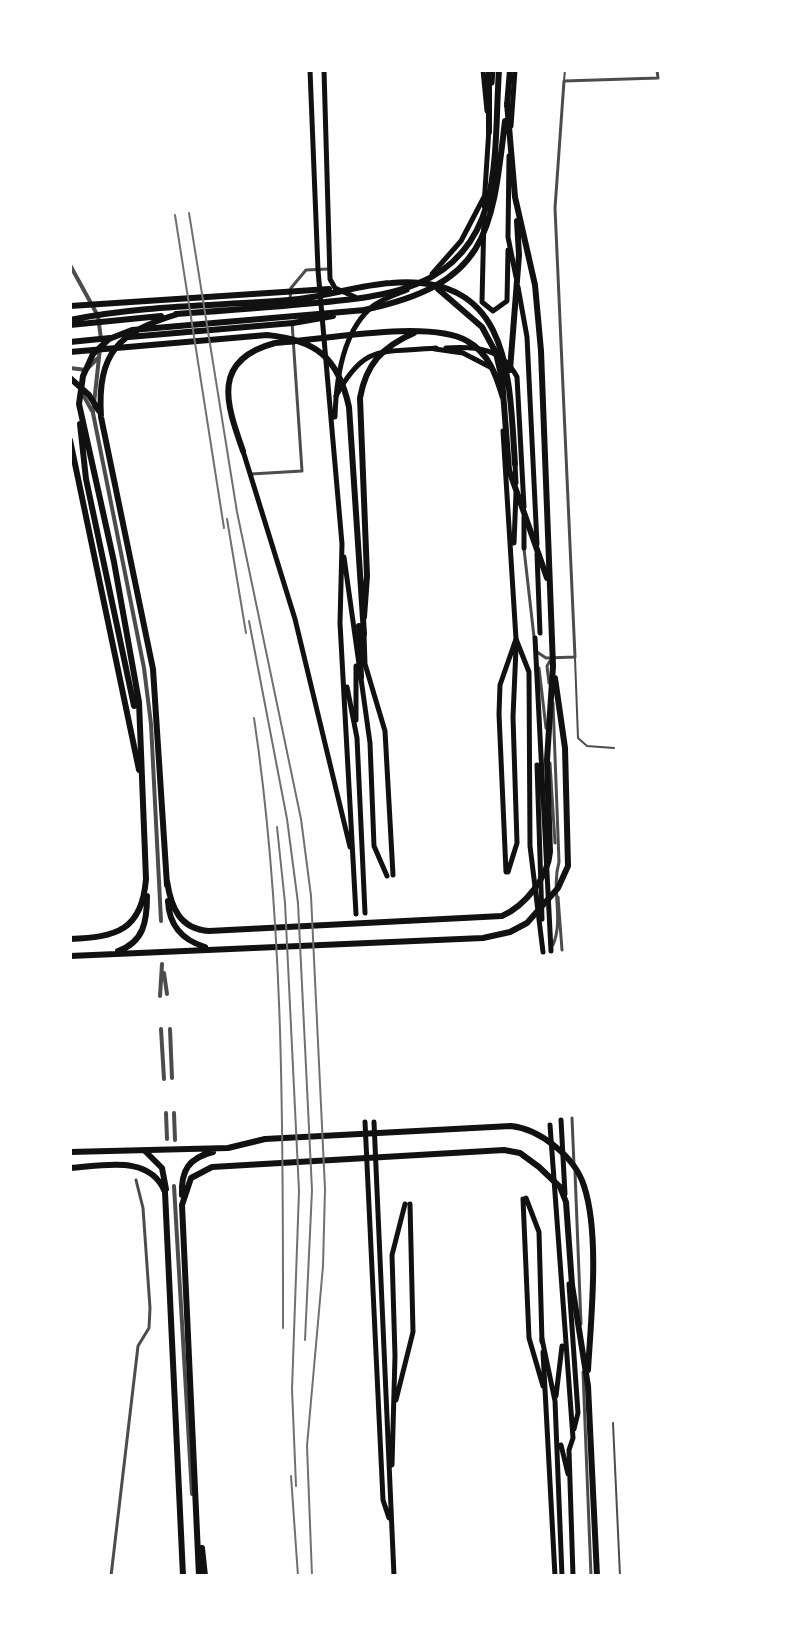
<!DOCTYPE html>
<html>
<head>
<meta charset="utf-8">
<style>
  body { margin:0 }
  #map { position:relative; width:801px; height:1646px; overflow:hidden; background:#fff; font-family:"Roboto Serif",serif }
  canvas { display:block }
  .frame { position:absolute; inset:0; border:72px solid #fff; pointer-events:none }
</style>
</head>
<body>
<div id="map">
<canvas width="801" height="1646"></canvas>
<div class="frame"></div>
</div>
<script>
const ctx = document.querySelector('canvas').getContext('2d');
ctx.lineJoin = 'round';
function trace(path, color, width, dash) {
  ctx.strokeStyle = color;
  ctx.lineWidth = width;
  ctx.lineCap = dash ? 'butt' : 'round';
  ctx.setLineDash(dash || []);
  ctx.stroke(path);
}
trace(new Path2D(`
  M 564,81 L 565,70
  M 575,658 L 578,738 L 587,746 L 614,748
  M 613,1423 L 620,1576`), '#4c4c4c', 2);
trace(new Path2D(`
  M 290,299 L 291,288 L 306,270 L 328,269
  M 251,474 L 302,471 L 292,322
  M 524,549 L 534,637
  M 537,652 L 546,658 L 575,657 L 555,208 L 564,81 L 658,78 L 657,70
  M 539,668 L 546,728
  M 549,683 L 547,666 L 550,661
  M 550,763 L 555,843
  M 558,897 L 562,950
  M 553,945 C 564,919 551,890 559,862 L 553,703
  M 572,1118 L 574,1165
  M 575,1172 L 581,1324
  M 583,1372 L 591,1576
  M 111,1576 L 138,1346 L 149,1328 L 150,1308 L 143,1208 L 136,1180`), '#4c4c4c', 3);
trace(new Path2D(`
  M 70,265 L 98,316 L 101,339
  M 100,348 L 93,413 L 144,668 L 151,724 L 161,921
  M 70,368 L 86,370 L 98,358
  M 81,391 L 92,411
  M 164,973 L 167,994
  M 160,996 L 162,964
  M 161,1029 L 164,1079
  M 170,1029 L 172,1078
  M 166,1113 L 167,1139
  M 174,1113 L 175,1140
  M 174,1186 L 192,1494`), '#4c4c4c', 4);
trace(new Path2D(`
  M 310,70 L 318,270 L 342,544 L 340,623 L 356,914
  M 324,70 L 330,279 L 335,288 L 355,297
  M 432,274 L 461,241 L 484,197
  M 335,417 C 336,380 342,331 373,306 C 382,299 396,294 407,290
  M 243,451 L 295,619 L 350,847
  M 344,557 L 370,743 L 374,846 L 387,876
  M 364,634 L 365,664 L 385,731 L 393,875
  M 356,666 L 356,720
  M 347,687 L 357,738 L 365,913
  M 506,872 L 499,714 L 500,685 L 516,639
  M 508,872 L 517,843 L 513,717 L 516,648
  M 365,1122 L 383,1500 L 389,1518
  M 374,1122 L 394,1576
  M 526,1198 L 539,1232 L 542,1342
  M 523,1199 L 529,1338 L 543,1386
  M 543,1352 L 555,1576
  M 396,1400 L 413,1332 L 410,1204
  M 392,1465 L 395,1356 L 392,1255 L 405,1204`), '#111', 5);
trace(new Path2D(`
  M 483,70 L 487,111
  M 492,83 L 493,70
  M 511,126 L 515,70
  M 509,156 L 508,237 L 516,277
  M 484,206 L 489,128
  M 484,216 L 482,302 L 493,311 L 507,301 L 508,250
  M 518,287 L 527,337 L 537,544
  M 446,348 C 476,346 502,348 517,377 L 524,507
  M 435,349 L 463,353 L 490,367
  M 336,396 C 365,343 381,353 436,348
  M 503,431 L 516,639 L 529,672 L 530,846 L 543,952
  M 515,464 L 516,483
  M 514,543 L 516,493
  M 524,548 L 524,517
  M 537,554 L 540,633
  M 535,638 L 551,951
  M 537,765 L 542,919
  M 561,1120 L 565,1194
  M 550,1125 L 573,1438 L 569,1450 L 573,1576
  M 569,1284 L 578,1413 L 574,1429
  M 542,1339 L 555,1401 L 562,1576
  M 556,1396 L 562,1346
  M 561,1445 L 568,1474`), '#111', 5);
trace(new Path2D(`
  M 507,106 L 510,70
  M 489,132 L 489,70
  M 438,289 L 482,327 L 496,353 L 502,379 L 509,470 L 547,578
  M 70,306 L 329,289
  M 364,310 C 488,284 492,233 505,121
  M 176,314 C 219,311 262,308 304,304 C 381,297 462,293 487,204 C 498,162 496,113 499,70
  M 70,320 C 142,305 216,306 289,300 C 323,298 357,285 391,283 C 512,273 509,377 515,464
  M 70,325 L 161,316
  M 129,337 L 293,323 L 333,316
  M 70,342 L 110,338
  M 70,352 L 267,335 C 316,340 338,357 349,407 L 364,634
  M 510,370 L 519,255 L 517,221
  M 70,378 L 89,395 L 99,411
  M 80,424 L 86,479 L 134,706
  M 70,440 L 139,770
  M 243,451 C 226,403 211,360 275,343 C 321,340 429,319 467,341 C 489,353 496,375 503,398
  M 364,617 L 367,576 L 360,398 C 366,364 382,347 414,333
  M 359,626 L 361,677
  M 167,881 C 171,908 180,929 209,931 L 502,916 C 525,906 548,877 550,852 L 547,760 L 553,666 L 541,351 L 535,285 L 515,197 L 507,103
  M 167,885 L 153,669 L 101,417 C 97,353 118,332 178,314
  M 168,901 C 169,925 182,940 205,947
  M 70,939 C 116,937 142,931 146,879 L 139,702 L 114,562 L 79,404 L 83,376 L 93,354 L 109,339 L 132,330 L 365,310
  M 118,951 C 144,942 147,921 147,896
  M 70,956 L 483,938 L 510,932 L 527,923 L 558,888 L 568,866 L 565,748 L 555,678
  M 70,1152 L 228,1148 L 265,1139 L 511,1126 C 540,1129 575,1157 584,1186 C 600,1234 591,1319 588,1370
  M 146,1152 L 162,1168 L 166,1189
  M 70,1168 C 103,1166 150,1154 165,1192 L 183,1576
  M 182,1195 C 181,1171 188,1158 213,1152
  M 202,1548 L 205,1576
  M 199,1576 L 182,1205 L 191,1178 L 212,1167 L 504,1150 L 520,1153 L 539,1167 L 560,1187 L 566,1202 L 572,1285 L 588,1386 L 597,1576`), '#111', 6);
trace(new Path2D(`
  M 189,213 L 237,512 L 301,819 L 311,896 L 325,1189 L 323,1266 L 307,1446 L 312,1576
  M 175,215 L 224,528
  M 227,519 L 246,633
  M 249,621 L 287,819 L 298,903 L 312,1190 L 305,1340
  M 254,718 C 284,918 283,1127 283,1328
  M 277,827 L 285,903 L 299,1191 L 292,1389 L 296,1486
  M 291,1476 L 298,1576`), '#707070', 2);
</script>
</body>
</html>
